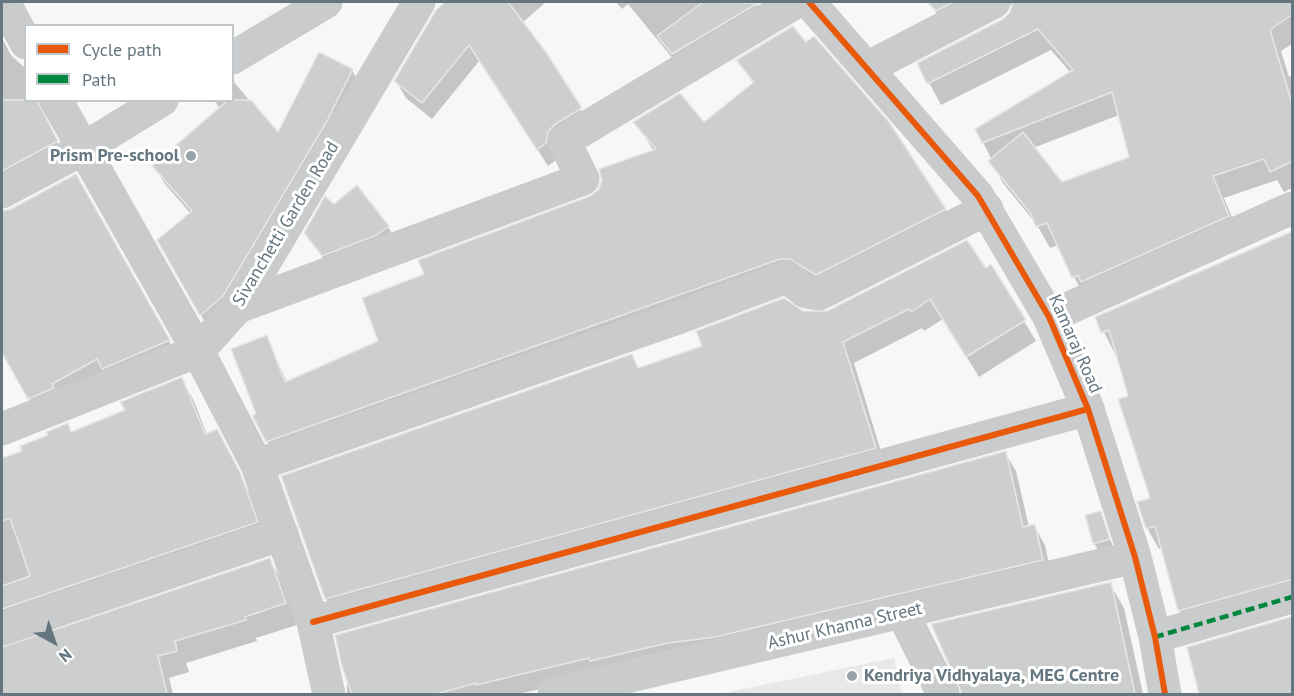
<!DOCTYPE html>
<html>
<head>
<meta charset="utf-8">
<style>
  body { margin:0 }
  #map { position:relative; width:1294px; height:696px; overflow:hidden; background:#f7f7f6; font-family:"PT Sans",sans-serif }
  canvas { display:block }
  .frame { position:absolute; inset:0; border:3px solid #64767f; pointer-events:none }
  .legend { position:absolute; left:24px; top:24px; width:210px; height:78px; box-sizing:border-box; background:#fff; border:2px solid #c1c8cc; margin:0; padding:8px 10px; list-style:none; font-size:18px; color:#64767f }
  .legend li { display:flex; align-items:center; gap:12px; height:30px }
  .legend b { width:30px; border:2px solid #c1c8cc }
  .north { position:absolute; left:24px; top:612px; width:60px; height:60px; -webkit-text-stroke:4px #fff; paint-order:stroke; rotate:140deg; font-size:16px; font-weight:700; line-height:24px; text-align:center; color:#64767f }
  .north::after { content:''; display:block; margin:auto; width:21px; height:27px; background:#64767f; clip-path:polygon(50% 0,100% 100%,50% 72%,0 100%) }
</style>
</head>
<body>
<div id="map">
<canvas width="1294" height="696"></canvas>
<div class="frame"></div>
<ul class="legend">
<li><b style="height:8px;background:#e8590c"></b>Cycle path</li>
<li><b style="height:8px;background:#00873e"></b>Path</li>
</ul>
<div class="north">N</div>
</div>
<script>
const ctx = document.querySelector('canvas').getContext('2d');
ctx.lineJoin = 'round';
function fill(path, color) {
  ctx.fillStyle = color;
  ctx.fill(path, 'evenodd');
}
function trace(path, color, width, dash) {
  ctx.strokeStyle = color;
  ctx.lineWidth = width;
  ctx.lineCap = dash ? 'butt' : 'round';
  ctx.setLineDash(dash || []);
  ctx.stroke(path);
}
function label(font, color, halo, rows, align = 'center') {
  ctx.font = font + ' "PT Sans",sans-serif';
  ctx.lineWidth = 6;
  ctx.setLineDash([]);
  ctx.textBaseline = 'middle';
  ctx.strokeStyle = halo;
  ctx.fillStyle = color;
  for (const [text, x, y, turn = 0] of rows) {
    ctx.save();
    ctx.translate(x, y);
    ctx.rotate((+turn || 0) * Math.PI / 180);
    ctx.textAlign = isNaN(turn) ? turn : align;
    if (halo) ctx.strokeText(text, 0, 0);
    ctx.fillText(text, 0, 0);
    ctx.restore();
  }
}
fill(new Path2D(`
  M 894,658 L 902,694 L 719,694 Z`), '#e7e8e7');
fill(new Path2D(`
  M 442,2 L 546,2 L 522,23 L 545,53 L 591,126 L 557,150 L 555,161 L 548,166 L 480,60 L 432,119 L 406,98 L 396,81 L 444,5 Z
  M 616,2 L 755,2 L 767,21 L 683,71 L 628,4 L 622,9 Z
  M 934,2 L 1292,2 L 1292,44 L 1281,51 L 1289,77 L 1292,76 L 1292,188 L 1284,192 L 1277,180 L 1224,198 L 1240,237 L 1085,298 L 1058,245 L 1050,248 L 1037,225 L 1002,182 L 983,142 L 1071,73 L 1051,50 L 941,105 L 919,64 L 1004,20 L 1011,12 L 1013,6 L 1007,4 L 943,25 L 931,4 ZM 1119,115 L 1131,158 L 1062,184 L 1033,148 Z
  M 2,38 L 11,55 L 26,69 L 26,100 L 45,100 L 50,110 L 47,119 L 50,129 L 67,161 L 2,196 Z
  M 738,60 L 945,209 L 957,230 L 829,295 L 803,279 L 279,462 L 267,441 L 258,415 L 266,337 L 287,382 L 380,342 L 426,275 L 591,198 L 654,151 L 635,122 L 704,124 L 754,85 Z
  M 352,70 L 362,88 L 211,333 L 159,240 L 191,214 L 165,184 L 154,166 L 220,109 L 214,100 L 232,100 L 233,81 L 279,135 Z
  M 76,176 L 179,359 L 40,417 L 2,350 L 2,212 L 11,210 Z
  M 334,205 L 388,227 L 399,246 L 334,274 L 305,233 Z
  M 1292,233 L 1292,602 L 1191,631 L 1179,610 L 1163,548 L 1159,549 L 1147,528 L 1152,499 L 1130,397 L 1117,353 L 1115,354 L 1097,318 Z
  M 991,267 L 1036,341 L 979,377 L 943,319 L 924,331 L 922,328 L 854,363 L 886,468 L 338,619 L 326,599 L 283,477 L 632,356 L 639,369 L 803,312 L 828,312 Z
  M 182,379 L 194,401 L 207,435 L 229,453 L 251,496 L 269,544 L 2,637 L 2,460 L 24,452 L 67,425 L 72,434 L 127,411 Z
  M 1005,453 L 1016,471 L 1029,527 L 1034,526 L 1045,545 L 1052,578 L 518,694 L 347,694 L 347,676 Z
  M 1100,513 L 1114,549 L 1100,553 L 1094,543 Z
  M 270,560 L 282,581 L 297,625 L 256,638 L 257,641 L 186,663 L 189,672 L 169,678 L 173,694 L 2,694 L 2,649 Z
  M 1110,584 L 1124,608 L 1143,694 L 963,694 L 961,686 Z
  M 1292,618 L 1292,694 L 1201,694 L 1188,648 Z`), '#0003');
const building = new Path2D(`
  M 445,2 L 508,2 L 546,52 L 582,108 L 554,125 L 548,132 L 546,143 L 537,150 L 469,45 L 422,103 L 394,81 L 436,10 Z
  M 703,2 L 758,3 L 672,54 L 657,36 Z
  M 927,2 L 954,2 L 936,11 Z
  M 1013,2 L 1293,2 L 1293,14 L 1270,30 L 1293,107 L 1293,161 L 1270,172 L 1264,159 L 1213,176 L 1229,216 L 1081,282 L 1078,275 L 1072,278 L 1047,223 L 1036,227 L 1031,214 L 988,161 L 1023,132 L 1062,182 L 1129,157 L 1112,92 L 982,143 L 975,129 L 1073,70 L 1038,29 L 927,84 L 917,63 L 1003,19 L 1010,12 Z
  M 793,26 L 806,42 L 814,36 L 889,122 L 946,209 L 816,275 L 790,259 L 780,259 L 266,442 L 252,415 L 256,414 L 231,349 L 267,335 L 285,382 L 378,341 L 362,298 L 424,274 L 418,260 L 590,196 L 598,190 L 602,181 L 599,169 L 656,149 L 633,122 L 680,93 L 704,122 L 754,82 L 736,60 Z
  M 319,52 L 353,69 L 327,121 L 223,296 L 200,316 L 157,240 L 192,211 L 152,166 L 228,100 L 251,100 L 278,132 Z
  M 2,100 L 37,100 L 58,141 L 2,171 Z
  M 76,174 L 170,340 L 102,369 L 97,359 L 52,384 L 54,388 L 28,399 L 2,353 L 2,211 L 11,209 Z
  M 357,185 L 389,226 L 377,235 L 322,256 L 304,233 L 325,196 L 334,204 Z
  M 1293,231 L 1293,579 L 1178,611 L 1155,526 L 1146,529 L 1137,502 L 1150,498 L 1118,399 L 1128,396 L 1109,330 L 1101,333 L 1095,317 Z
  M 967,240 L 986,268 L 991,264 L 1026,320 L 966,357 L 930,299 L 911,312 L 909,309 L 843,342 L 876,448 L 325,599 L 281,476 L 632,354 L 638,368 L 702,346 L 696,331 L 784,298 L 803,311 L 827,311 Z
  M 182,377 L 205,434 L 217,429 L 240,472 L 258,522 L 2,609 L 2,586 L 30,576 L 10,518 L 2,521 L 2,458 L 22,451 L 20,446 L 48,435 L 46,432 L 68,423 L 71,432 L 125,410 L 120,402 Z
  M 1006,451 L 1023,527 L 1035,524 L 1043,560 L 715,637 L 668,643 L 590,661 L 589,658 L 476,685 L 476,683 L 436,694 L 352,694 L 342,667 L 335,635 Z
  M 1101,511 L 1110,539 L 1093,544 L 1085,515 Z
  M 270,558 L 286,603 L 245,617 L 246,620 L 175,641 L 177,651 L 158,656 L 167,694 L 2,694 L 2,647 Z
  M 1111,582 L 1135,694 L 962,694 L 931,624 Z
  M 1293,616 L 1293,694 L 1199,694 L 1187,647 Z`);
fill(building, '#cdcfcf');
trace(building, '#e6e6e6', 1.5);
trace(new Path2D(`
  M 4,2 L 26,43
  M 809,2 L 978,196 L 1049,317 L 1088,409 L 1135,557 L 1155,637 L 1165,694
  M 232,58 L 326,2
  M 867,68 L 994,2
  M 56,100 L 198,351 L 257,465 L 313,622 L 329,694
  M 2,192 L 81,150 L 162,100
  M 238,307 L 583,179 L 564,141 L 796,2
  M 1049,317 L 1292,208
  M 2,429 L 198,351 L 238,307 L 419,2
  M 257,465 L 675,319 L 787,277 L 806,292 L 819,294 L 987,209
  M 902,612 L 943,694
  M 313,622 L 1088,409
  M 2,629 L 282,534
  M 1155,637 L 1292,597
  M 554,694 L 1135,557`), '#c9cbcc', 33);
trace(new Path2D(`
  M 1155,637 L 1292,597`), '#00873e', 4.5, [9, 4.5]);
trace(new Path2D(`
  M 809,2 L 978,196 L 1049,317 L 1088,409 L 1135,557 L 1155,637 L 1165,694
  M 313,622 L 1088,409`), '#e8590c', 6);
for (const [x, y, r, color] of [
  [191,156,6,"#97a3a9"],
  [852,676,6,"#97a3a9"]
]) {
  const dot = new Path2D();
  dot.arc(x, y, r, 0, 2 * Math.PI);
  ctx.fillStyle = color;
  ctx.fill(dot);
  trace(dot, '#fff', 2);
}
label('bold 18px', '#64767f', '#fff', [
  ["Prism Pre-school",179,156],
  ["Kendriya Vidhyalaya, MEG Centre",864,676,"left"]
], 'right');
label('18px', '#64767f', '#fff', [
  ["Sivanchetti Garden Road",286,224,-59],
  ["Kamaraj Road",1075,344,66],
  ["Ashur Khanna Street",845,626,-13]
]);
</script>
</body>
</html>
